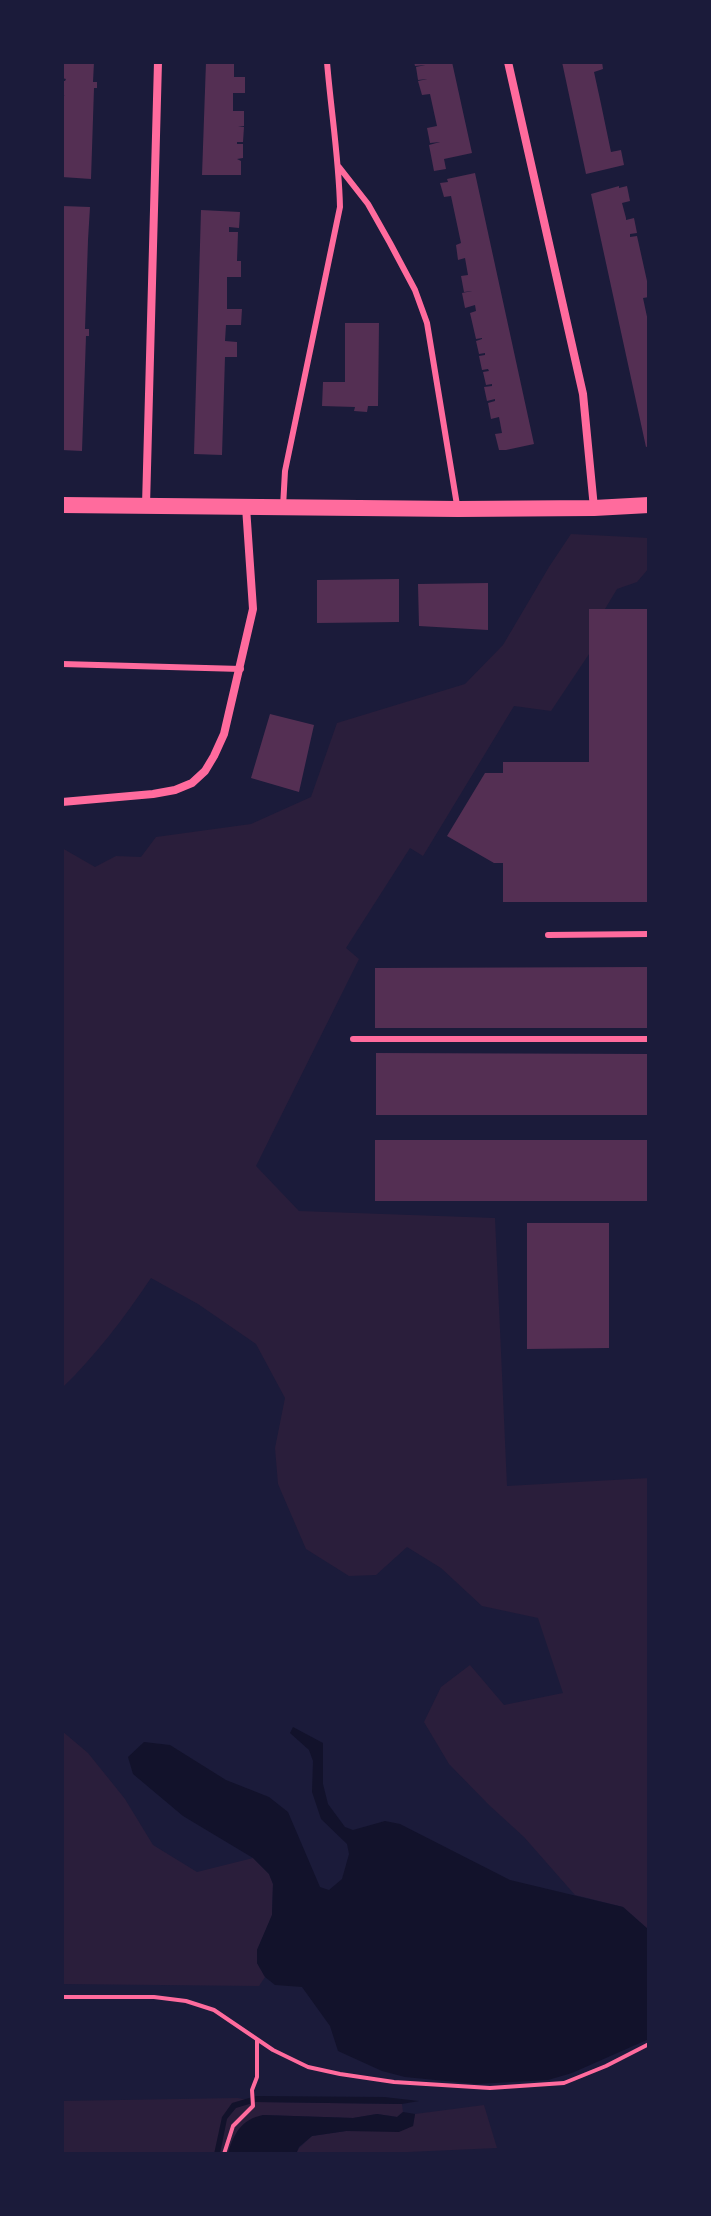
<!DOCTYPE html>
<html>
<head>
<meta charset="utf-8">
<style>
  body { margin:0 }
  #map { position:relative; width:711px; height:2216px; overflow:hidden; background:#1b1b3a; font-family:Cabin,sans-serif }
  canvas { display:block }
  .frame { position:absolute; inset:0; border:64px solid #1b1b3a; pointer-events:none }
</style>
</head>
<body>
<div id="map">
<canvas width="711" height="2216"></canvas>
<div class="frame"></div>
</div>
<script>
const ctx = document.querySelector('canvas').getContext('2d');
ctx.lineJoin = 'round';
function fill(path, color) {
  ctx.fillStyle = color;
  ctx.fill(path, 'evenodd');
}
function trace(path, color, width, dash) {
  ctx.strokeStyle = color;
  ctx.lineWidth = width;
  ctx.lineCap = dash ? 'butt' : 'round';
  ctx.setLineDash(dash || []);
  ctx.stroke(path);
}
fill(new Path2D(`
  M 571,534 L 649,538 L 649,568 L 637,582 L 617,589 L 605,609 L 590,609 L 589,654 L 551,711 L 514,706 L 423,856 L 410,848 L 346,948 L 359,959 L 256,1166 L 299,1211 L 495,1218 L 507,1486 L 649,1478 L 649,1930 L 623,1907 L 575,1895 L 524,1837 L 489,1805 L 449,1764 L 424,1722 L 441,1687 L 470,1665 L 504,1705 L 563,1693 L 538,1618 L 482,1606 L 441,1568 L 407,1547 L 376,1575 L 349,1576 L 306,1549 L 278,1484 L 275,1448 L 285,1398 L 256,1344 L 198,1304 L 151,1278 C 124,1318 97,1354 62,1388 L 62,848 L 95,867 L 116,856 L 141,857 L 156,837 L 251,824 L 311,797 L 337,723 L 465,684 L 503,645 L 549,567 Z
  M 62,1731 L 88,1753 L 125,1799 L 153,1845 L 197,1872 L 253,1858 L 269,1874 L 273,1884 L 272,1915 L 257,1950 L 257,1963 L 265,1977 L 259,1986 L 62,1984 Z
  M 238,2098 L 257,2102 L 402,2104 L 403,2112 L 397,2117 L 377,2114 L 353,2118 L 263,2115 L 230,2148 L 228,2154 L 62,2154 L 62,2101 Z
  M 484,2105 L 497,2148 L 408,2152 L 404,2154 L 296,2154 L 299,2148 L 312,2136 L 346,2131 L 413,2126 L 415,2114 Z`), '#2a1e3b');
fill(new Path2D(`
  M 293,1727 L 323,1743 L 323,1784 L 328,1804 L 345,1827 L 353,1830 L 385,1821 L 400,1824 L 510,1880 L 623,1907 L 649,1930 L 649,2039 L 572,2073 L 548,2080 L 476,2084 L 405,2077 L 382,2071 L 338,2051 L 330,2026 L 302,1987 L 275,1985 L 265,1977 L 257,1963 L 257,1950 L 272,1915 L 273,1884 L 269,1874 L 253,1858 L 183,1816 L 133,1774 L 128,1757 L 144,1742 L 170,1745 L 226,1780 L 269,1797 L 288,1812 L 320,1887 L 329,1890 L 342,1879 L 349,1854 L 347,1844 L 321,1819 L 312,1792 L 313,1761 L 309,1750 L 290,1733 Z
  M 256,2096 L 384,2097 L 419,2101 L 402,2104 L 256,2102 L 236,2108 L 227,2119 L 220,2154 L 214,2154 L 222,2117 L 232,2103 Z
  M 403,2112 L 415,2114 L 413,2126 L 399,2132 L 346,2131 L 312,2136 L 299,2147 L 296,2154 L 228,2154 C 233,2134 242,2119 263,2115 L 353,2118 L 377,2114 L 397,2117 Z`), '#12122b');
fill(new Path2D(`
  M 62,62 L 94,62 L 93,82 L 97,82 L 97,88 L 94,88 L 91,179 L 62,177 L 62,118 L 64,118 L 64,110 L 62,110 L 62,96 L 65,96 L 62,95 L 62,81 L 65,81 L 66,79 L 62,78 Z
  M 206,62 L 234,62 L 234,77 L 245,77 L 245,93 L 233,93 L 233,111 L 244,111 L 244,126 L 238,126 L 244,127 L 243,142 L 237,142 L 237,144 L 243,144 L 243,158 L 237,159 L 241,161 L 241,175 L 202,175 Z
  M 414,62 L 452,62 L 472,153 L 444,159 L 446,169 L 434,171 L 429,145 L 440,142 L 430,143 L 427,128 L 437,126 L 430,94 L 422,95 L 418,81 L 427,79 L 418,80 L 416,67 L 425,65 L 415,66 Z
  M 562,62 L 602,62 L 603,69 L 594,72 L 601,104 L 611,152 L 621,150 L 624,165 L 586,174 Z
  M 475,173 L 534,444 L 506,450 L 499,450 L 495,434 L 502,433 L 499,417 L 491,419 L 488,403 L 495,401 L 495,399 L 487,401 L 484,387 L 492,386 L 492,384 L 486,385 L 483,372 L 489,371 L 488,369 L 482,370 L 479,356 L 485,355 L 485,353 L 479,354 L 476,341 L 482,339 L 482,338 L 476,339 L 470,313 L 476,311 L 475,305 L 465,308 L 462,293 L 472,291 L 464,292 L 461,276 L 468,275 L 465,258 L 458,260 L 456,245 L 461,243 L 451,196 L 444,197 L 440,183 L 448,182 L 447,179 Z
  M 619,186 L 619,188 L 627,186 L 630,201 L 622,203 L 626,218 L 626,220 L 634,218 L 637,233 L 630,234 L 630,237 L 637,236 L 649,290 L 649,297 L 643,298 L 649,326 L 649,446 L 646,447 L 591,194 Z
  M 62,206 L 90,207 L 88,240 L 85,329 L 89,329 L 89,336 L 86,336 L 82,451 L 62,450 Z
  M 201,210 L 240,212 L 239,228 L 229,227 L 229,232 L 238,232 L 237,261 L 241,261 L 241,277 L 227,277 L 227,309 L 242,309 L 241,325 L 226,325 L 225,341 L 237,342 L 237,357 L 225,357 L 222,455 L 194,454 Z
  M 345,323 L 379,323 L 378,406 L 368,406 L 367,412 L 354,411 L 355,407 L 322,406 L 323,382 L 345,382 Z
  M 399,579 L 399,622 L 317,623 L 317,580 Z
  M 488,583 L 488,630 L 419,626 L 418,584 Z
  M 589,609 L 649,609 L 649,902 L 503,902 L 503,863 L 494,863 L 447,836 L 485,773 L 503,773 L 503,762 L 589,762 Z
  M 270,714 L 314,725 L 299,792 L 251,778 Z
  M 649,967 L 649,1028 L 375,1028 L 375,968 Z
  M 376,1053 L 649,1054 L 649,1115 L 376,1115 Z
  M 375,1140 L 649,1140 L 649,1201 L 375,1201 Z
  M 527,1223 L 609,1223 L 609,1348 L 527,1349 Z`), '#542f53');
trace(new Path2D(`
  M 62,1997 L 154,1997 L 186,2001 L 214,2010 L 273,2050 L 308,2067 L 340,2074 L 394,2082 L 490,2088 L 564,2083 L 606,2066 L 649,2044
  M 224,2154 L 233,2126 L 253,2106 L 252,2090 L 257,2077 L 257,2040`), '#ff6b9d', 4);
trace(new Path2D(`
  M 339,167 L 368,204 L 390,243 L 415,290 L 427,323 L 457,505
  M 283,507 L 285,471 L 340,207 C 339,159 331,111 327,62
  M 62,664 L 241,669
  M 548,935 L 649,934
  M 353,1039 L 649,1039`), '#ff6b9d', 6);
trace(new Path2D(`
  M 508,62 L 583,394 L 594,508
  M 146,505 L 158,62
  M 62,802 L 153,794 L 175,790 L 192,783 L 205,771 L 214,756 L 224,734 L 253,609 L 246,507`), '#ff6b9d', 8);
trace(new Path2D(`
  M 62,505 L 458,509 L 594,508 L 649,505`), '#ff6b9d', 16);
</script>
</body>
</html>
